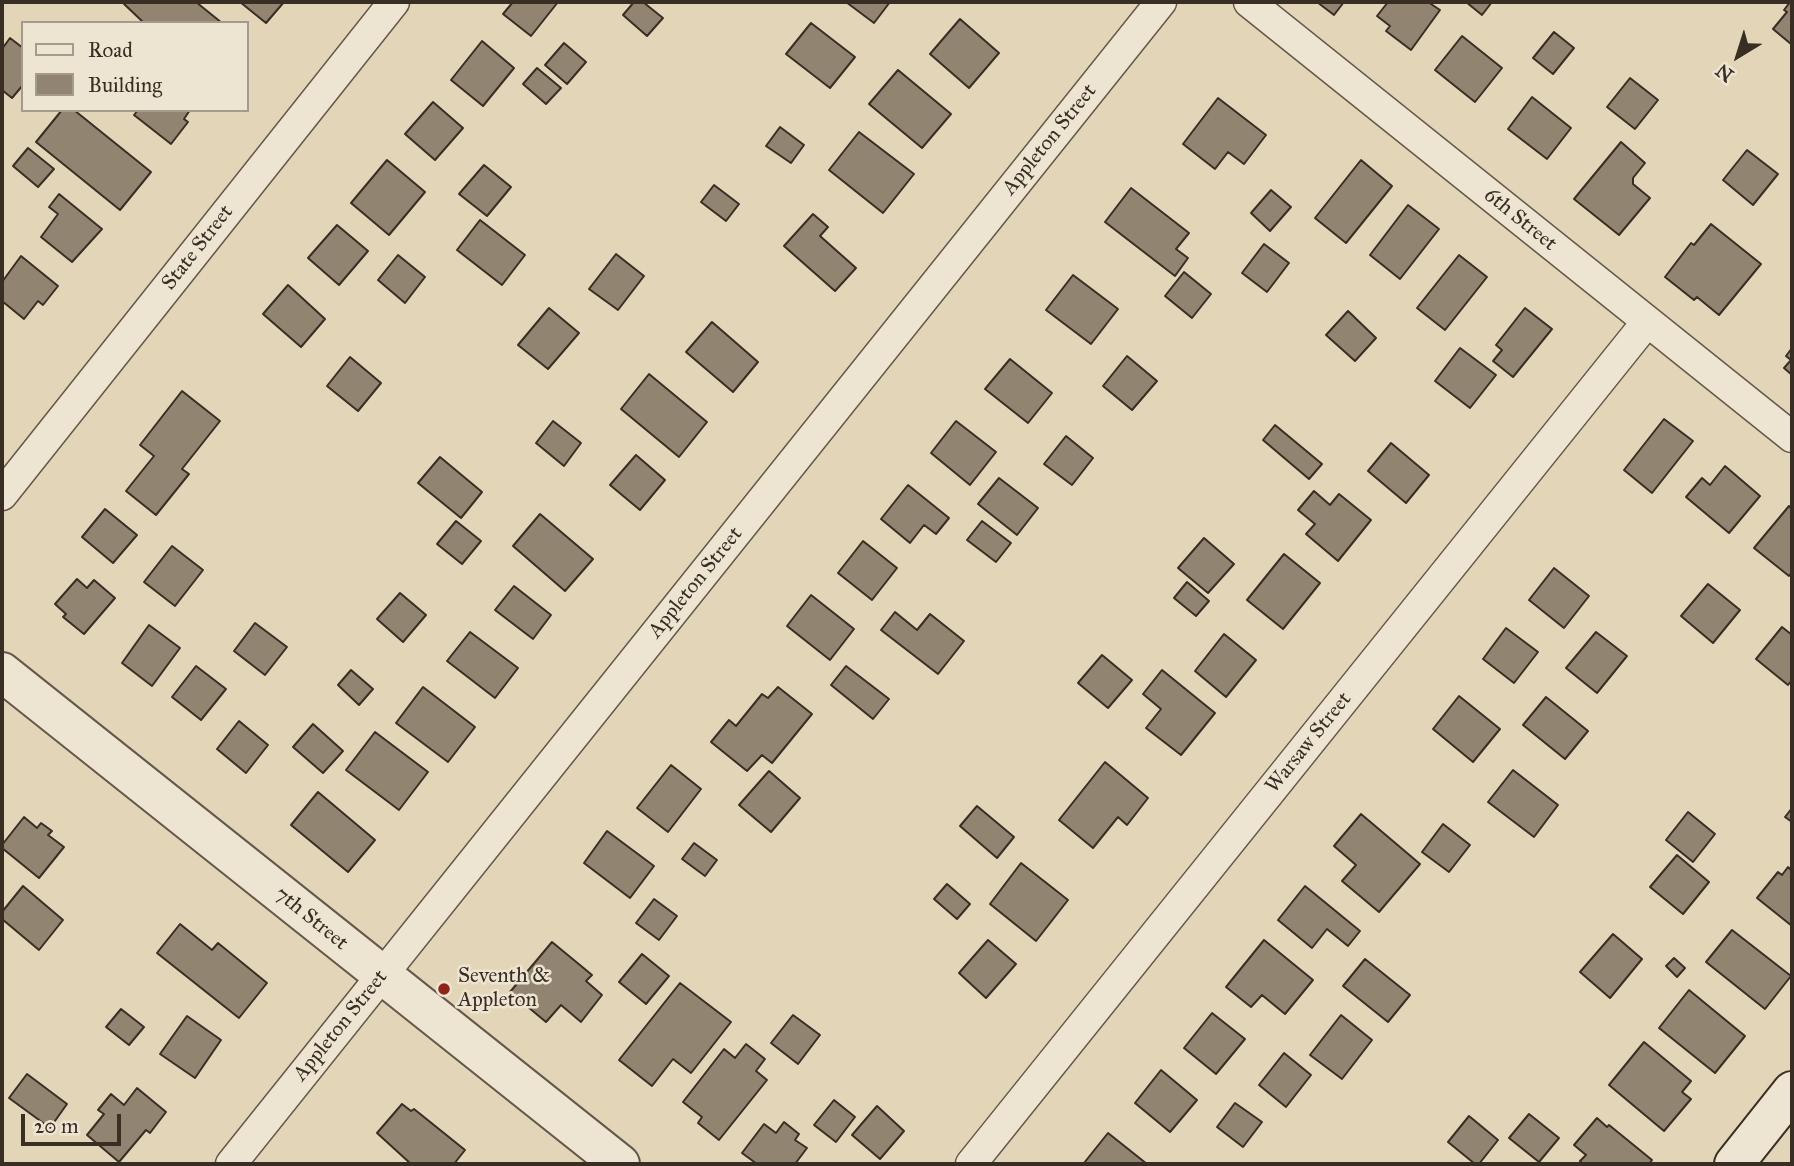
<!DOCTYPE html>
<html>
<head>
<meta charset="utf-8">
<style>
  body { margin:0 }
  #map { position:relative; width:1794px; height:1166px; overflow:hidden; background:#e3d6b8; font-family:"IM FELL Great Primer",serif }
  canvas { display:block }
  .frame { position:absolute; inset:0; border:4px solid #382e24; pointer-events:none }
  .legend { position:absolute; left:21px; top:21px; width:228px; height:91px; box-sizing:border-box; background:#ede4d1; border:2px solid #a59b8c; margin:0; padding:9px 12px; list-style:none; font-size:21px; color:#382e24 }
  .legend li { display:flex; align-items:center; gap:14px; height:35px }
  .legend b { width:35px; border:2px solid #a59b8c }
  .north { position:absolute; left:1703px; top:21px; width:70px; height:70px; -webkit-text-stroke:5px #ede4d1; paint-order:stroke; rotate:218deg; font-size:19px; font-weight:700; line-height:28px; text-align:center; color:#382e24 }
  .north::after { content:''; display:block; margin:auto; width:24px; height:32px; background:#382e24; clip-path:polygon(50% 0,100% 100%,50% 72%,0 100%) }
  .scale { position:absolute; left:21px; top:1114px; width:100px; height:32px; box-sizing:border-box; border:4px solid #382e24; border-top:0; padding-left:9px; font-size:21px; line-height:24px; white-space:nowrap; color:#382e24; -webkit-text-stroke:5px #ede4d1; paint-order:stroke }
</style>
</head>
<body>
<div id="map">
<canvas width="1794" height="1166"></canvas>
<div class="frame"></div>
<ul class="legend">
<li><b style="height:9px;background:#ede4d1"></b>Road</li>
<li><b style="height:19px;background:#918571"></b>Building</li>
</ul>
<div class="north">N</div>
<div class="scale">20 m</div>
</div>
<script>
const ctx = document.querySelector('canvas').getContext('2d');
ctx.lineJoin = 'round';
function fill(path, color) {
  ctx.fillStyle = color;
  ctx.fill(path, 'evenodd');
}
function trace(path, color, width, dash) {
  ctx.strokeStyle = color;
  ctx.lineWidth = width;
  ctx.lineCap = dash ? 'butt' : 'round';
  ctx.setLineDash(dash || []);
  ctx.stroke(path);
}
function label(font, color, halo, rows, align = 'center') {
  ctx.font = font + ' "IM FELL Great Primer",serif';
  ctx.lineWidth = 5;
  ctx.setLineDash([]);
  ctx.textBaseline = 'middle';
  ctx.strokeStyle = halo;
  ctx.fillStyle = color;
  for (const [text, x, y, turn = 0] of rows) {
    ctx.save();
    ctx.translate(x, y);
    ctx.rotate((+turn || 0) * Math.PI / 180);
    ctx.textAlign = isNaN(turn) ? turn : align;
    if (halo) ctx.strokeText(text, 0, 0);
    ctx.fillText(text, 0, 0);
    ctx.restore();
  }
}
const building = new Path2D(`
  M 122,2 L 196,2 L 222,23 L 144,23 Z
  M 240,2 L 284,2 L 266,23 Z
  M 513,2 L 558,2 L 531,36 L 503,14 Z
  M 634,2 L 643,2 L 663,18 L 647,36 L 623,15 Z
  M 846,2 L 890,2 L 874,23 Z
  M 1317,2 L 1344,2 L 1334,15 Z
  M 1388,2 L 1433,2 L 1431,4 L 1440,10 L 1411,50 L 1386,31 L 1390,26 L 1377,16 Z
  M 1466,2 L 1492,2 L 1482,15 Z
  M 1790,2 L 1792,2 L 1791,44 L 1773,29 L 1787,12 L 1784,10 Z
  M 960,19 L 999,53 L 969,88 L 930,54 Z
  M 811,23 L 855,57 L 830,88 L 786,54 Z
  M 1554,32 L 1574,48 L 1553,74 L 1533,58 Z
  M 1462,36 L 1502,68 L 1475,102 L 1435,70 Z
  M 10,38 L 23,48 L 23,85 L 12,98 L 2,90 L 2,49 Z
  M 482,41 L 514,68 L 483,106 L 451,80 Z
  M 564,43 L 586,62 L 567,84 L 545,65 Z
  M 537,68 L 561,88 L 546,104 L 523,84 Z
  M 898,70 L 951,114 L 922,148 L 869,104 Z
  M 1630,78 L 1658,100 L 1635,129 L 1607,107 Z
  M 1532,97 L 1571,128 L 1547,159 L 1508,129 Z
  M 1218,98 L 1266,135 L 1244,164 L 1228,152 L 1215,169 L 1183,144 Z
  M 433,102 L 463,128 L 435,160 L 405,134 Z
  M 62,110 L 74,110 L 151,172 L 120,210 L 36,142 Z
  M 138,110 L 190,110 L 184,119 L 188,122 L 171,144 L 134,115 Z
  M 780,127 L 804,145 L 791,163 L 766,146 Z
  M 859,132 L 914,174 L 883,213 L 829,170 Z
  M 1621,142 L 1645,163 L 1633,178 L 1633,184 L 1650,198 L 1619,235 L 1574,199 Z
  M 28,148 L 54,169 L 38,187 L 13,166 Z
  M 1747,150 L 1778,174 L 1753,205 L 1723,180 Z
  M 387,160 L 425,192 L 389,235 L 351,203 Z
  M 1361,160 L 1392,186 L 1346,243 L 1315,218 Z
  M 484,165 L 511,187 L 487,216 L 459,194 Z
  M 714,185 L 739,204 L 726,221 L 701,202 Z
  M 1131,188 L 1189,233 L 1176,249 L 1188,258 L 1175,276 L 1105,222 Z
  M 1271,190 L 1291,207 L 1270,231 L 1251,213 Z
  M 59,194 L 102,229 L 72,262 L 41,237 L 58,214 L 49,207 Z
  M 1408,205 L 1439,229 L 1400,279 L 1370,255 Z
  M 813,214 L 828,227 L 820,236 L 856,268 L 835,291 L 784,246 Z
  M 480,220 L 525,255 L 502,285 L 457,250 Z
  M 1711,224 L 1761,264 L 1719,315 L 1697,297 L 1694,300 L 1665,277 L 1691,243 L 1694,245 Z
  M 337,225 L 368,251 L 339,285 L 308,258 Z
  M 1264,244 L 1289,263 L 1267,292 L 1242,273 Z
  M 616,254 L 644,276 L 618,310 L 589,289 Z
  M 398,255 L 425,277 L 405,303 L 378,280 Z
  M 1459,255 L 1487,277 L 1445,330 L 1417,308 Z
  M 21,256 L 58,286 L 43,305 L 38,301 L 24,319 L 2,301 L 2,282 Z
  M 1184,272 L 1211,294 L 1192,318 L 1165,296 Z
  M 1073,275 L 1118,309 L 1091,344 L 1046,310 Z
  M 288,285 L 325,319 L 301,347 L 263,314 Z
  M 549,308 L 579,333 L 548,369 L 518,345 Z
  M 1525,308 L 1552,329 L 1513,377 L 1493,361 L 1502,350 L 1496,345 Z
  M 1348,311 L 1376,338 L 1355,361 L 1326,335 Z
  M 712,322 L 758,362 L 733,392 L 686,352 Z
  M 1460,348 L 1496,375 L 1470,408 L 1435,381 Z
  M 1792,348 L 1792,375 L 1784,368 L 1791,360 L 1786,356 Z
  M 1127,356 L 1157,381 L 1132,410 L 1103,386 Z
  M 350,357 L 381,383 L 358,411 L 327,386 Z
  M 1010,359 L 1052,393 L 1028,423 L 985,389 Z
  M 649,374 L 707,422 L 679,457 L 621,409 Z
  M 182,391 L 220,421 L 182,469 L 189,474 L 156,515 L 126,491 L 154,456 L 140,445 Z
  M 1664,419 L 1693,441 L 1652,493 L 1624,470 Z
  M 553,421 L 581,443 L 564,466 L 536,443 Z
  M 956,421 L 996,452 L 970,485 L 931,453 Z
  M 1275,425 L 1322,464 L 1309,479 L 1263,440 Z
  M 1066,436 L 1093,458 L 1072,485 L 1044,464 Z
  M 1391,443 L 1429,475 L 1406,503 L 1368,471 Z
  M 636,455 L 665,480 L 640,510 L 610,485 Z
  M 440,457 L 482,492 L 461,518 L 418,483 Z
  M 1725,466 L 1760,496 L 1729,533 L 1686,497 L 1702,478 L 1710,485 Z
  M 999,478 L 1038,508 L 1017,535 L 978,504 Z
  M 908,485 L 949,518 L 936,534 L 924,525 L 910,543 L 881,519 Z
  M 1314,491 L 1330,505 L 1339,494 L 1371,520 L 1338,561 L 1306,534 L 1315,524 L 1298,510 Z
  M 1789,506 L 1792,509 L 1792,572 L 1789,576 L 1754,548 Z
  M 105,509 L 137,535 L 113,563 L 82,537 Z
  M 540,514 L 593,559 L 565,591 L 513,546 Z
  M 456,521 L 481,541 L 462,564 L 437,544 Z
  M 982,521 L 1011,543 L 996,562 L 967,540 Z
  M 1204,538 L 1234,564 L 1208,593 L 1178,568 Z
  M 863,541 L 897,568 L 872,600 L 838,573 Z
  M 172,546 L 203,570 L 175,606 L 144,582 Z
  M 1284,554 L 1320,583 L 1283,629 L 1247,600 Z
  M 1554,568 L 1589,596 L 1564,628 L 1529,600 Z
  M 77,579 L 87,588 L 94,580 L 115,598 L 84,634 L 63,617 L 66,614 L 55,604 Z
  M 1187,582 L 1209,601 L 1196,616 L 1174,598 Z
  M 1708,584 L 1740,610 L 1713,643 L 1681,616 Z
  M 514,586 L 551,615 L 533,639 L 495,610 Z
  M 400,593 L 426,615 L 403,642 L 377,619 Z
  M 811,595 L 854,629 L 830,660 L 787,626 Z
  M 895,612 L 917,630 L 930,614 L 964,641 L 938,674 L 881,630 Z
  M 255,623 L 287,647 L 265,675 L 234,651 Z
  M 149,625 L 180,648 L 152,686 L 122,663 Z
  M 1782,627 L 1792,635 L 1792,680 L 1788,685 L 1756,659 Z
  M 1506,628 L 1538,652 L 1514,683 L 1483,659 Z
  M 470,632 L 518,668 L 495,698 L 447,661 Z
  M 1596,632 L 1627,656 L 1597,693 L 1566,668 Z
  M 1224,634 L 1256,660 L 1226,697 L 1195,671 Z
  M 1102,655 L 1132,680 L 1108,708 L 1078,683 Z
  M 196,666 L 226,689 L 201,720 L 172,697 Z
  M 846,666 L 889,699 L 873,719 L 831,685 Z
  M 351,670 L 373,689 L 359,705 L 338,685 Z
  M 1162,670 L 1215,713 L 1181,755 L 1146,728 L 1161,709 L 1143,694 Z
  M 423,687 L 475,727 L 448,762 L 396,723 Z
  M 778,687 L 812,714 L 772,763 L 762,755 L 747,771 L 711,742 L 729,720 L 736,726 L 762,694 L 768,698 Z
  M 1459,696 L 1500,729 L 1473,762 L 1433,729 Z
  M 1546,697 L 1588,731 L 1565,759 L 1523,725 Z
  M 239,721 L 268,745 L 246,773 L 217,749 Z
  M 313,724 L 343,751 L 323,773 L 293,747 Z
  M 375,732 L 428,772 L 399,810 L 346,770 Z
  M 1105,762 L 1148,798 L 1127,825 L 1118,817 L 1093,848 L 1059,820 Z
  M 671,765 L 701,789 L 668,832 L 637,808 Z
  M 1513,770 L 1558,805 L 1534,837 L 1488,802 Z
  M 769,771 L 800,798 L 771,832 L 739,805 Z
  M 318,792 L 375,840 L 348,872 L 291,825 Z
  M 977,806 L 1014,837 L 997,858 L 960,826 Z
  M 1792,808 L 1792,822 L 1785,817 Z
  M 1688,812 L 1715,834 L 1693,862 L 1666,840 Z
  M 1361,814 L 1420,864 L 1379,912 L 1342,881 L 1356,865 L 1334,846 Z
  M 24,817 L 37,828 L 41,823 L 52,831 L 48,835 L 64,847 L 39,878 L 2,848 L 2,845 Z
  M 1443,824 L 1470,845 L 1449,872 L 1422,852 Z
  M 607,831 L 654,866 L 630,898 L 584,863 Z
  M 694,843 L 717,860 L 705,876 L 682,859 Z
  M 1677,855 L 1709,882 L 1683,914 L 1650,887 Z
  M 1021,863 L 1068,900 L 1036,941 L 990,904 Z
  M 1788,867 L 1792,871 L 1792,926 L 1757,898 L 1778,872 L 1782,875 Z
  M 947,884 L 970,904 L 957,919 L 934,899 Z
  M 23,886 L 63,920 L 39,950 L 2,919 L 2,912 Z
  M 1305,886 L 1360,931 L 1348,946 L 1327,929 L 1312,948 L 1278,920 Z
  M 654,899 L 677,916 L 659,940 L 636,923 Z
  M 180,924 L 212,950 L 218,943 L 267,983 L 239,1018 L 157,953 Z
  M 1732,930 L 1791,976 L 1765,1009 L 1706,962 Z
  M 1613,934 L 1642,959 L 1610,998 L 1580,972 Z
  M 988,940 L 1016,964 L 986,998 L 959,973 Z
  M 1264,940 L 1313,980 L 1285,1014 L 1262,995 L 1251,1007 L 1226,987 Z
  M 552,942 L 592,975 L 586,981 L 602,995 L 581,1022 L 561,1005 L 546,1022 L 510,992 Z
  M 642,954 L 669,976 L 646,1004 L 619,982 Z
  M 1674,958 L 1685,968 L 1677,977 L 1666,966 Z
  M 1365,959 L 1410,995 L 1388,1022 L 1343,986 Z
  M 680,983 L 731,1022 L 691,1073 L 673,1059 L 652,1086 L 619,1060 Z
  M 1689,990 L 1745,1036 L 1715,1073 L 1659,1028 Z
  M 121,1009 L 144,1027 L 129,1045 L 106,1027 Z
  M 1212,1013 L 1245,1039 L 1216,1074 L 1184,1048 Z
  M 793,1015 L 820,1035 L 798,1064 L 771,1043 Z
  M 1341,1015 L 1372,1040 L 1342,1079 L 1310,1055 Z
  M 187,1016 L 221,1040 L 195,1078 L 160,1054 Z
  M 1644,1042 L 1691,1081 L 1682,1092 L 1691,1099 L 1664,1131 L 1609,1085 Z
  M 746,1044 L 765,1059 L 756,1071 L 767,1080 L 719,1140 L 698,1123 L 702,1117 L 683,1102 L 724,1049 L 735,1058 Z
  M 1284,1053 L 1311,1075 L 1286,1107 L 1259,1085 Z
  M 1161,1070 L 1197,1100 L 1170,1132 L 1135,1103 Z
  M 27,1074 L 67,1104 L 50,1128 L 9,1098 Z
  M 137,1088 L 166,1112 L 150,1133 L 146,1130 L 119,1162 L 87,1135 L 104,1114 L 98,1110 L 111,1094 L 124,1105 Z
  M 834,1100 L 855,1117 L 836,1142 L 814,1125 Z
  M 1235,1103 L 1262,1122 L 1243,1147 L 1217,1127 Z
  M 402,1104 L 411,1111 L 414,1109 L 465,1150 L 454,1164 L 411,1164 L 377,1133 Z
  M 877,1106 L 904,1131 L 880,1159 L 852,1135 Z
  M 1529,1114 L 1559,1138 L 1539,1162 L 1509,1138 Z
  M 1469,1116 L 1498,1140 L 1479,1164 L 1475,1164 L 1448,1142 Z
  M 1597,1118 L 1607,1127 L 1609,1125 L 1652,1160 L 1649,1164 L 1583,1164 L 1580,1161 L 1586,1155 L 1574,1145 Z
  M 784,1122 L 799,1134 L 795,1140 L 807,1148 L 795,1164 L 757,1164 L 742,1153 L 764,1124 L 776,1133 Z
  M 1108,1133 L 1147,1164 L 1086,1164 L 1084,1163 Z`);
fill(building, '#918571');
trace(building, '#382e24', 2);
const minor = new Path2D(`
  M 1249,2 L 1792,437
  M 2,495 L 394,2
  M 231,1164 L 1161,2
  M 971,1164 L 1647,322`);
const tertiary = new Path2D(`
  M 2,672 L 620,1164`);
const secondary = new Path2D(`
  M 1734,1164 L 1792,1091`);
trace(minor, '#635849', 33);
trace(tertiary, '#635849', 42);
trace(secondary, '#382e24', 42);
trace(minor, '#ede4d1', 30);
trace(tertiary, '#ede4d1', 38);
trace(secondary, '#ede4d1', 38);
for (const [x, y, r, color] of [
  [444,989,7,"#8f2418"]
]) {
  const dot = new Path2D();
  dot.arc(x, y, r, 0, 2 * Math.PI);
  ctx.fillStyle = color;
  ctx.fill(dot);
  trace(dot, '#ede4d1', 2.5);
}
label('21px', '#382e24', '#ede4d1', [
  ["Appleton Street",1050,140,-51],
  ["6th Street",1520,220,39],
  ["State Street",198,248,-52],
  ["Appleton Street",696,583,-51],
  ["Warsaw Street",1309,743,-51],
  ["7th Street",311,919,39],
  ["Appleton Street",341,1026,-51]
]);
label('21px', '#382e24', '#ede4d1', [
  ["Seventh &",458,977],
  ["Appleton",458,1001]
], 'left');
</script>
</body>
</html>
